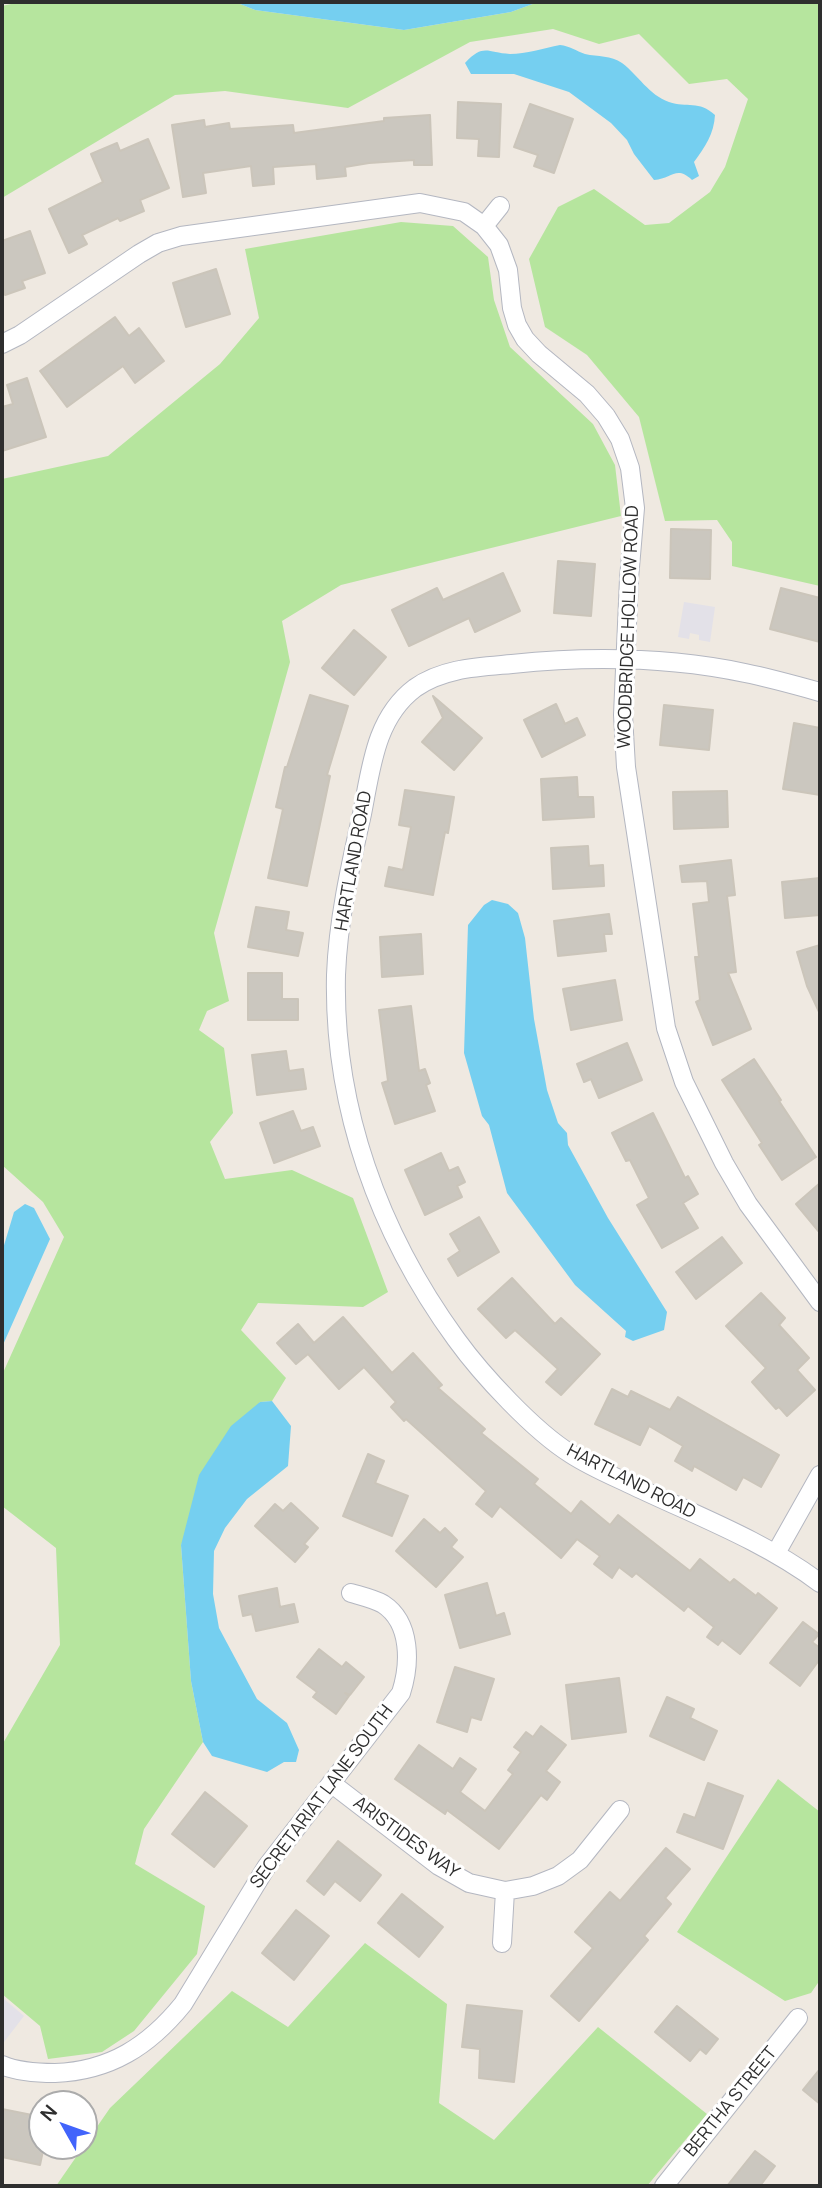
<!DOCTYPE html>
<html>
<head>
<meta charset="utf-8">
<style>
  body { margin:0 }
  #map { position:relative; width:822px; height:2188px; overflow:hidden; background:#efe9e1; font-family:Manrope,sans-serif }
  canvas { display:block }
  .frame { position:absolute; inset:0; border:4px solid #2e2e2e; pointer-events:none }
  .north { position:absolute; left:28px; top:2090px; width:70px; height:70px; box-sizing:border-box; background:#fff; border:2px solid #ababab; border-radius:50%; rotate:310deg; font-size:19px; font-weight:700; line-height:28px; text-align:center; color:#2e2e2e }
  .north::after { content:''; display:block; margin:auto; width:24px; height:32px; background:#4264fb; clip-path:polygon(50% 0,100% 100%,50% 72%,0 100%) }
</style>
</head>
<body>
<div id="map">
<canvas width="822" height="2188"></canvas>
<div class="frame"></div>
<div class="north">N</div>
</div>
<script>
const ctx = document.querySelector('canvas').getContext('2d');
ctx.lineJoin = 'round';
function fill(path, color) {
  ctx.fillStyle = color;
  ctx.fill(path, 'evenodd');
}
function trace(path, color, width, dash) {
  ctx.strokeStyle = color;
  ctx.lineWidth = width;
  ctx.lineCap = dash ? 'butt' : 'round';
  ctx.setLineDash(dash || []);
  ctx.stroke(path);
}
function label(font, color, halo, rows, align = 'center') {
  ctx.font = font + ' Manrope,sans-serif';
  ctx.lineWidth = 6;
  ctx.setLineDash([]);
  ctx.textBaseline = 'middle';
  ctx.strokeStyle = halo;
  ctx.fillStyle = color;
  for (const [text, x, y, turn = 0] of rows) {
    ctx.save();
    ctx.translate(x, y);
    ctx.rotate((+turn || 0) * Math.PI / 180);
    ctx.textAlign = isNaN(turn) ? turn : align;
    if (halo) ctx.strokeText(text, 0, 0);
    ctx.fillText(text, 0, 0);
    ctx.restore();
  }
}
fill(new Path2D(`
  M 684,602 L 715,607 L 710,642 L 699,640 L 699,635 L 690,633 L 689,639 L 678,637 Z
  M 3,1998 L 24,2016 L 4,2042 L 2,2041 Z`), '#e3e1e8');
fill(new Path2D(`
  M 20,2 L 235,2 L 255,10 L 404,30 L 511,12 L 538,2 L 820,2 L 820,586 L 732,566 L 732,542 L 717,520 L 665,521 L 639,417 L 587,355 L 545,327 L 529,259 L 558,207 L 594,189 L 645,225 L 669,223 L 710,192 L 725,167 L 748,99 L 727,79 L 689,84 L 639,34 L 599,44 L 553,29 L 470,42 L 348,108 L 225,91 L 175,95 L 2,198 L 2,6 Z
  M 401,222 L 453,226 L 488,257 L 494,300 L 510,347 L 593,424 L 615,465 L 621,516 L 341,585 L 282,621 L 290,662 L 214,933 L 229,1001 L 207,1011 L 199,1030 L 224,1048 L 233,1113 L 210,1142 L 225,1179 L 292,1170 L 353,1198 L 388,1292 L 363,1307 L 258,1303 L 241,1330 L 286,1378 L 272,1401 L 260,1402 L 181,1545 L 191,1681 L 203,1742 L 144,1829 L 135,1864 L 205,1906 L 197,1954 L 134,2031 L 102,2052 L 48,2059 L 40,2026 L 2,1994 L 2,1745 L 60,1645 L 56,1548 L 2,1506 L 2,1375 L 64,1237 L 43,1202 L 2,1165 L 2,479 L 108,456 L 220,364 L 259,318 L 245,249 Z
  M 778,1779 L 820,1812 L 820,1980 L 811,1993 L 785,2001 L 677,1932 Z
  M 365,1943 L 447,2004 L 439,2103 L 494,2140 L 598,2027 L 707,2114 L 647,2186 L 56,2186 L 110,2108 L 232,1991 L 288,2027 Z`), '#b6e59e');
fill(new Path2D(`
  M 235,2 L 538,2 L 511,12 L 404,30 L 255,10 Z
  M 560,45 C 570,46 576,51 585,54 C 598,57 611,55 622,63 C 638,75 649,95 669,102 C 687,108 699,100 715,115 C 714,134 705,147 694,162 L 699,176 L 692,180 C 676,165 672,179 654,180 L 634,154 L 627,140 L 611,123 L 569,92 L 514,74 L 471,74 L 465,63 C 484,43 487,53 510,54 C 526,54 544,48 560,45 Z
  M 492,900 L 508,904 L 518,913 L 525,938 L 534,1019 L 547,1090 L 558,1123 L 567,1133 L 568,1145 L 608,1218 L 667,1312 L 664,1330 L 633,1341 L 625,1337 L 626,1331 L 575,1285 L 507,1193 L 489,1125 L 482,1116 L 464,1053 L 468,925 L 484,905 Z
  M 25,1204 L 34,1208 L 50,1239 L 2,1347 L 2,1252 L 14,1212 Z
  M 272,1401 L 291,1426 L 288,1466 L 247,1499 L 225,1528 L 214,1551 L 213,1594 L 219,1628 L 257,1699 L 287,1723 L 299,1750 L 296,1762 L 284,1762 L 267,1772 L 212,1756 L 203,1742 L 191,1681 L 181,1545 L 199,1475 L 231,1426 L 260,1402 Z`), '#75cff0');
const building = new Path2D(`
  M 458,102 L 501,104 L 499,157 L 478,156 L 479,139 L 457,138 Z
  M 530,104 L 573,119 L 554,173 L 534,166 L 538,155 L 514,147 Z
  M 430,115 L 432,165 L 414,165 L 414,160 L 369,163 L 345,167 L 346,176 L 317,179 L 316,164 L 273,167 L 274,184 L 253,186 L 251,166 L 203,173 L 206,193 L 183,197 L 172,125 L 204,120 L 205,127 L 229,123 L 230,129 L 293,125 L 294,133 L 384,121 L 384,118 Z
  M 148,139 L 169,188 L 140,200 L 144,211 L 120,221 L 118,218 L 82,235 L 87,244 L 69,253 L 49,209 L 103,182 L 91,154 L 117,143 L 120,151 Z
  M 30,231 L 45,273 L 22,281 L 25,288 L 5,295 L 2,287 L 2,241 Z
  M 216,269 L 230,314 L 186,327 L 173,283 Z
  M 115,317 L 129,336 L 139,328 L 164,361 L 135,383 L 123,366 L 67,407 L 40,371 Z
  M 27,378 L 46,437 L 2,451 L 2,407 L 13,404 L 7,385 Z
  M 671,529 L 711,530 L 710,579 L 670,578 Z
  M 558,561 L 595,564 L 591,616 L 554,613 Z
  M 503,573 L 520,611 L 475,632 L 469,618 L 409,646 L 392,610 L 437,588 L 443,600 Z
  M 781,588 L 820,598 L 820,642 L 770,629 Z
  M 354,630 L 386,657 L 354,695 L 322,668 Z
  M 310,695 L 348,706 L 327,775 L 330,776 L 307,886 L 268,878 L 283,809 L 276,807 L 285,767 L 287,767 Z
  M 433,696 L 482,738 L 454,770 L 422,742 L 443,718 Z
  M 556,704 L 565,724 L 577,718 L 585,735 L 542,757 L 524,720 Z
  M 664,705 L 713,710 L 709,750 L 660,745 Z
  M 794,723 L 820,728 L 820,795 L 783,789 Z
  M 577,777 L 578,797 L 593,797 L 594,817 L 543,820 L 541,779 Z
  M 405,790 L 454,797 L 448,833 L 445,832 L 433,895 L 385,886 L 389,867 L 403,870 L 411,827 L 399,825 Z
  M 727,791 L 728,827 L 674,829 L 673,792 Z
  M 588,846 L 589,866 L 603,865 L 604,886 L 553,889 L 551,848 Z
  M 731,860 L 735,895 L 727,896 L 736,972 L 728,973 L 751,1029 L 713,1045 L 696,1002 L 700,1000 L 695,957 L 699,957 L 693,904 L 709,902 L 707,881 L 682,882 L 680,866 Z
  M 820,878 L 820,915 L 785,918 L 782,882 Z
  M 256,907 L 289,912 L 286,930 L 303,933 L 298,956 L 248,947 Z
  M 609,914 L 612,934 L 604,934 L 606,951 L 558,956 L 554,921 Z
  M 421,934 L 423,974 L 382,977 L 380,937 Z
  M 820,945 L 820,1014 L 807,986 L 797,952 Z
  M 248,973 L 282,973 L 282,999 L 298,999 L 298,1020 L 248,1020 Z
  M 615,980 L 622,1020 L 571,1030 L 563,989 Z
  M 411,1006 L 419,1071 L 425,1069 L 430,1083 L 426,1085 L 435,1111 L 395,1124 L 382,1083 L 388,1081 L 379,1010 Z
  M 627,1043 L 642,1080 L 599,1098 L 591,1079 L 584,1082 L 577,1064 Z
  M 286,1051 L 289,1071 L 303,1069 L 306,1089 L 257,1095 L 252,1055 Z
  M 754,1059 L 781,1100 L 779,1101 L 816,1157 L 782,1180 L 759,1145 L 762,1143 L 722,1080 Z
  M 293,1111 L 301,1131 L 313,1127 L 320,1146 L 274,1163 L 260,1123 Z
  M 653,1113 L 685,1178 L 688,1176 L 698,1194 L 683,1203 L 698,1228 L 662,1248 L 637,1205 L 649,1198 L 630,1160 L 626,1161 L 612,1133 Z
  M 441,1153 L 449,1171 L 458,1167 L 465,1182 L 457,1186 L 462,1197 L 425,1215 L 405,1170 Z
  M 820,1183 L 820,1233 L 796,1204 Z
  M 479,1217 L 499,1252 L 458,1276 L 448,1259 L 460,1251 L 450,1234 Z
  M 722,1237 L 742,1263 L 696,1299 L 676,1272 Z
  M 512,1278 L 555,1324 L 561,1318 L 600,1354 L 561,1395 L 546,1382 L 558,1369 L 515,1330 L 506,1338 L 478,1309 Z
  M 761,1293 L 785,1318 L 779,1325 L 809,1358 L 797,1370 L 815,1390 L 787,1416 L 779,1407 L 776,1409 L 752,1382 L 766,1368 L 726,1326 Z
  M 343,1317 L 392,1373 L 413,1353 L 442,1385 L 438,1388 L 485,1429 L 481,1433 L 538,1479 L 534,1484 L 571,1514 L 581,1501 L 610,1525 L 618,1515 L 690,1571 L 700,1559 L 730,1583 L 734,1579 L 756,1596 L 758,1593 L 777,1608 L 740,1654 L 722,1640 L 718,1645 L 707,1637 L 714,1627 L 688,1606 L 684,1611 L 636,1573 L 632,1577 L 619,1567 L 612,1578 L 594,1564 L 600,1556 L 577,1539 L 561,1558 L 500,1506 L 492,1517 L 476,1504 L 486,1491 L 406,1419 L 404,1421 L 391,1407 L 396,1402 L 364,1367 L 339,1389 L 308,1354 L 296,1364 L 277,1343 L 298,1324 L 314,1343 Z
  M 612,1389 L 628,1397 L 631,1391 L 670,1410 L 678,1397 L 779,1455 L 761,1487 L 743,1477 L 736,1490 L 694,1466 L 692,1471 L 675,1461 L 683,1446 L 649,1426 L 640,1445 L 595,1424 Z
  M 368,1454 L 384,1461 L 375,1483 L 408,1496 L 392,1536 L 343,1516 Z
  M 291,1503 L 318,1528 L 304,1544 L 308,1547 L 295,1562 L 255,1526 L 275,1504 L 283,1511 Z
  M 424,1519 L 440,1533 L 445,1528 L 457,1540 L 451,1547 L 463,1557 L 436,1587 L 396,1551 Z
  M 487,1583 L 496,1616 L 504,1613 L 510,1634 L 460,1648 L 445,1595 Z
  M 277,1588 L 280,1607 L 294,1604 L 298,1622 L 256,1631 L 252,1614 L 243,1616 L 239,1596 Z
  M 803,1622 L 819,1634 L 812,1642 L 820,1648 L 820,1659 L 800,1686 L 770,1663 Z
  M 319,1649 L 342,1667 L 346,1662 L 364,1677 L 350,1695 L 345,1693 L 349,1696 L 336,1714 L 313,1697 L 317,1692 L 297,1677 Z
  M 455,1667 L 494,1679 L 481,1720 L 471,1717 L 467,1732 L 437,1722 Z
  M 619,1678 L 626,1732 L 572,1739 L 566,1685 Z
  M 667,1697 L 694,1709 L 690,1718 L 717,1731 L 704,1760 L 650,1736 Z
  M 541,1726 L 566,1745 L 546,1771 L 560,1782 L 547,1800 L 541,1795 L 499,1849 L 447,1810 L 445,1814 L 395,1779 L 419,1745 L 453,1769 L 460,1758 L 476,1769 L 460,1792 L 485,1811 L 513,1774 L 508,1770 L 521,1752 L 514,1747 L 526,1732 L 533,1737 Z
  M 708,1783 L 743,1796 L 723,1849 L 677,1832 L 684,1814 L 695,1818 Z
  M 205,1792 L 247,1826 L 214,1867 L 172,1834 Z
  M 338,1841 L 381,1875 L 360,1901 L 335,1881 L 324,1895 L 307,1881 Z
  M 666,1848 L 690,1869 L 665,1898 L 671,1904 L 644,1936 L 648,1940 L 579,2021 L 551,1996 L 593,1948 L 575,1932 L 610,1892 L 620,1901 Z
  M 402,1894 L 443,1927 L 419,1957 L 378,1923 Z
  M 296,1910 L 329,1936 L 294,1980 L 262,1953 Z
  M 467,2005 L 522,2011 L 514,2082 L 479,2078 L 480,2049 L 462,2047 Z
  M 677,2006 L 718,2039 L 706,2054 L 700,2049 L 690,2061 L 655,2032 Z
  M 820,2069 L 820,2104 L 803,2090 Z
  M 2,2109 L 42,2117 L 42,2146 L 44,2146 L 40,2165 L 2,2157 Z
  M 755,2151 L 775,2166 L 760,2186 L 727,2186 Z`);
fill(building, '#cbc7bf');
trace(building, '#cbc5ba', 2);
const street = new Path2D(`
  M 484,226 L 500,206
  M 2,344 L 20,335 L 139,254 L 158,243 L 181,236 L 420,203 L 464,212 L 484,226 L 499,245 L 508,270 L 512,308 L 517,325 L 525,339 L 539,354 L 587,394 L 606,416 L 620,439 L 630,468 L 635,508 L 629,579 L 623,715 L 626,767 L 666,1028 L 684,1082 L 724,1163 L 748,1204 L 820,1302
  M 820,692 C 795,685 770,678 745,673 C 668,657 589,656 512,664 C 479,667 443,668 415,688 C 375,718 371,769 362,814 C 350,867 338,921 336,975 C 333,1107 379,1233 456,1339 C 482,1375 534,1431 571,1454 C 591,1467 613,1476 634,1486 C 697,1516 764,1541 820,1583
  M 776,1553 L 820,1475
  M 331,1783 L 439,1866 L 469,1883 L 505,1891 L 533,1886 L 558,1876 L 580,1860 L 620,1810
  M 502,1943 L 505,1891
  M 2,2065 C 18,2072 37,2073 55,2073 C 110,2071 149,2046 183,2004 L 267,1866 L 401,1693 C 410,1665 412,1623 383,1604 C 374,1599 361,1596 351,1593
  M 664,2186 L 798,2018`);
trace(street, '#b4b7c1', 20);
trace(street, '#fff', 18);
label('18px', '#2e2e2e', '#fff', [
  ["WOODBRIDGE HOLLOW ROAD",629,627,-88],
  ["HARTLAND ROAD",354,861,-80],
  ["HARTLAND ROAD",631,1482,27],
  ["SECRETARIAT LANE SOUTH",322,1797,-53],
  ["ARISTIDES WAY",406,1838,36],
  ["BERTHA STREET",731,2102,-51]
]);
</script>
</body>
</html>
